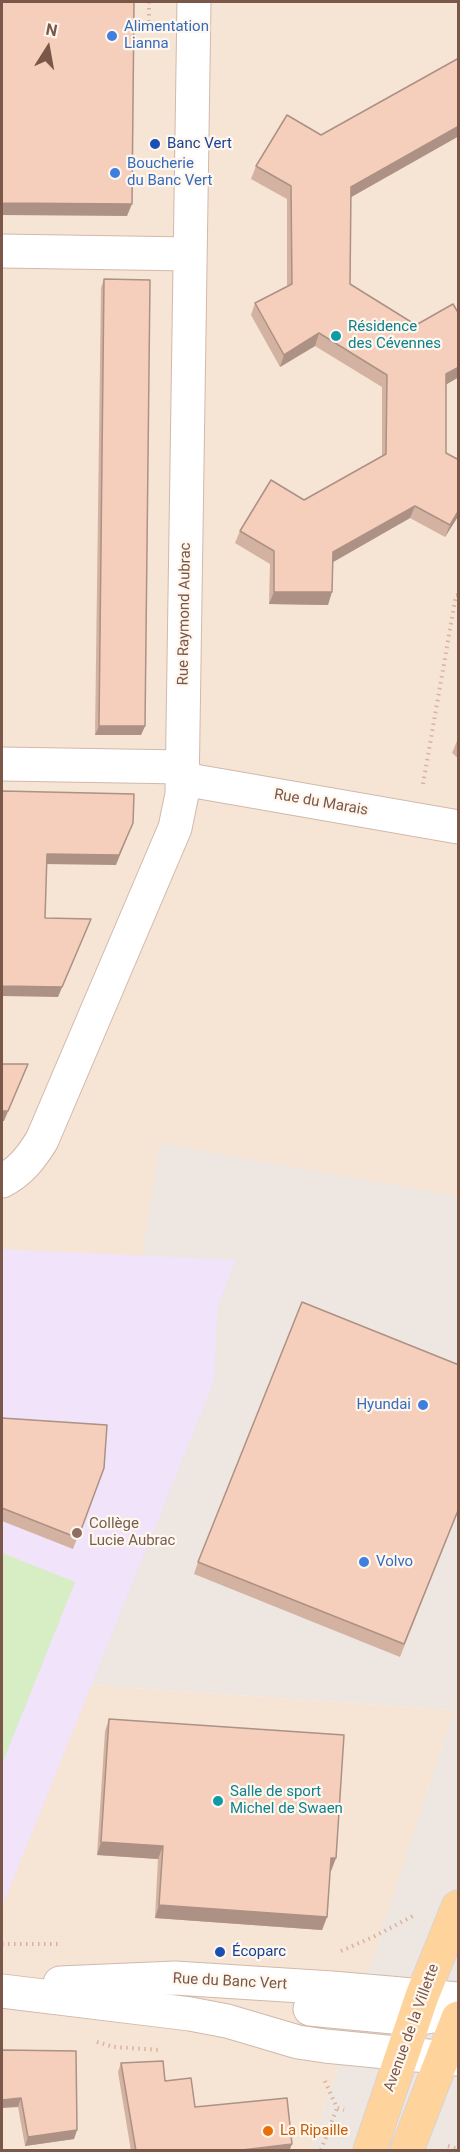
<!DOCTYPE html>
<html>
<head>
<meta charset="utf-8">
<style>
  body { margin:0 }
  #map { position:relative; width:460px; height:2152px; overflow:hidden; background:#fef3e6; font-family:Roboto,sans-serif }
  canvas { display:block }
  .frame { position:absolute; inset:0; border:3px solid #7a5748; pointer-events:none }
  .north { position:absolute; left:18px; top:18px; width:60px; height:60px; -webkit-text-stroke:4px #fff7ee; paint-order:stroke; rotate:11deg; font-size:16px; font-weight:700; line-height:24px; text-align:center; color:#7a5748 }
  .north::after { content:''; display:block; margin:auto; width:21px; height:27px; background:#7a5748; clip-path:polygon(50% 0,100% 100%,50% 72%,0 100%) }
</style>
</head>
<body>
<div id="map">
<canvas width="460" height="2152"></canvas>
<div class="frame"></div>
<div class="north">N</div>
</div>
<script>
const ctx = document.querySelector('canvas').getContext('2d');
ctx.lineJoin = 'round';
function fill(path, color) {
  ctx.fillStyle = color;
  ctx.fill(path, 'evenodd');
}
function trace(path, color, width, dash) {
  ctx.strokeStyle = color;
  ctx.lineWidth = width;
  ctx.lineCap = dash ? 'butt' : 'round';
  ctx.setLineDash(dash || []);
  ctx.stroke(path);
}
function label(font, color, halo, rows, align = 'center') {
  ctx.font = font + ' Roboto,sans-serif';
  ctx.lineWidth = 4.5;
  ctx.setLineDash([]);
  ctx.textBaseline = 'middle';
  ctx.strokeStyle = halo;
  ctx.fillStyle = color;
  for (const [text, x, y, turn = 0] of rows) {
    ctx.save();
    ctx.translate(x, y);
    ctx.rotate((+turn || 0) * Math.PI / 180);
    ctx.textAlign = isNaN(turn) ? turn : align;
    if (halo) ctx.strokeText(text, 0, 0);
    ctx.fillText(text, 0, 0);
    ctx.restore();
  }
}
fill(new Path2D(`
  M 2,2 L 458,2 L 458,1199 L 450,1195 L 91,1685 L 454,1710 L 311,2150 L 2,2150 Z`), '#f6e4d4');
fill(new Path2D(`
  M 160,1143 L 450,1195 L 458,1199 L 458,2150 L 311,2150 L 454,1710 L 91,1685 L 214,1381 L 218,1306 L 236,1261 L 142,1256 Z`), '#eee6e0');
fill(new Path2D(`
  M 2,1249 L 236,1260 L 218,1306 L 214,1381 L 2,1907 Z`), '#f0e3fa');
fill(new Path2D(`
  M 2,1553 L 75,1582 L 2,1764 Z`), '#d7edc3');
const minor = new Path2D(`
  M 2,251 L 190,254
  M 2,764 L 183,767
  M 183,779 L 458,827
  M 2,1181 C 20,1172 31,1158 42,1140 L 175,828 L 182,794 L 194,2
  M 60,1983 L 175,1978 L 332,1988 L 458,1999
  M 2,1991 L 190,2014 L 227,2021 L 298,2042 L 325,2046 L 458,2059
  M 310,2009 L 414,2019 L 440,2015`);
const major = new Path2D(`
  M 370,2150 L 422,1996 L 458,1907
  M 407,2150 L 458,2018`);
trace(minor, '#d1b9ab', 35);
trace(major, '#dcd3cf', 35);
trace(new Path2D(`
  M 149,2 L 149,31 L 158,31
  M 423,784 L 456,595 L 458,595
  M 2,1944 L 58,1944
  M 341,1951 L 373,1937 L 415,1915
  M 97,2042 L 114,2047 L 161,2050
  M 325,2081 L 337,2108 L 344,2110
  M 448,2146 L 458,2149
  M 321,2150 L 337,2108`), '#dbb29e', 4, [1.5, 4.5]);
trace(minor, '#fff', 33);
trace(major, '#ffd39c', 33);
fill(new Path2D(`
  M 459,58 L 459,136 L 351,197 L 350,284 L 416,325 L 459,314 L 459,377 L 446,384 L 446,453 L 459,460 L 459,515 L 445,537 L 410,518 L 333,562 L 328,605 L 269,604 L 270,564 L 235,543 L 240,531 L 304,500 L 382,457 L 382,387 L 315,346 L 280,367 L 251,315 L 255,303 L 287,286 L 287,199 L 251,179 L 256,166 L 321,135 Z
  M 104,279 L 145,726 L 141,735 L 95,735 L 101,288 Z
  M 459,739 L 459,759 L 452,753 L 457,741 Z
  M 2,1418 L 104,1468 L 73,1549 L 2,1521 Z
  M 459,1509 L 400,1657 L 194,1574 L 198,1562 Z
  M 109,1719 L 336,1858 L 331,1871 L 330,1871 L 327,1917 L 322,1930 L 155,1918 L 158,1859 L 97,1855 L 105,1731 Z
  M 2,2050 L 77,2130 L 74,2139 L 25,2146 L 18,2107 Z
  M 121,2063 L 165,2081 L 195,2107 L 292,2144 L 289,2151 L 131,2151 L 118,2072 Z`), '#d3b2a2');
fill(new Path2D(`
  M 459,126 L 459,136 L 346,200 L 351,187 Z
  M 2,203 L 132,204 L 127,216 L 2,215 Z
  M 319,333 L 315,346 L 280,367 L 284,355 Z
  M 459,367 L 459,377 L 442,387 L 446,374 Z
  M 415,506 L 410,518 L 328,565 L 333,552 Z
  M 459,510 L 459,515 L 445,537 L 450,525 Z
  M 274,592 L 332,592 L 328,605 L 269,604 Z
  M 99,726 L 145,726 L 141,735 L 95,735 Z
  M 133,823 L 116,865 L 43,864 L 47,854 Z
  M 91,919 L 58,997 L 2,996 L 2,986 Z
  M 28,1064 L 4,1121 L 2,1121 L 2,1111 Z
  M 101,1842 L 163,1846 L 158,1859 L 97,1855 Z
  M 331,1858 L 336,1858 L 331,1871 L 326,1870 Z
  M 159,1905 L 327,1917 L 322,1930 L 155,1918 Z
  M 21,2098 L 18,2107 L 2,2108 L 2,2100 Z
  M 77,2130 L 74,2139 L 25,2146 L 28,2137 Z
  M 292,2144 L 289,2151 L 234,2151 Z`), '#ac9184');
const building = new Path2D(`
  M 2,2 L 134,2 L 132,204 L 2,203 Z
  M 459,58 L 459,126 L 351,187 L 350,284 L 416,325 L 453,304 L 459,314 L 459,367 L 446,374 L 446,453 L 459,460 L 459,510 L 450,525 L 415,506 L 333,552 L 332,592 L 274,592 L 274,551 L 240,531 L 271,480 L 304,500 L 386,454 L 387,375 L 319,333 L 284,355 L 255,303 L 292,284 L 291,186 L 256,166 L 287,115 L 321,135 Z
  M 104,279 L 150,280 L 145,726 L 99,726 Z
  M 2,791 L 134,794 L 133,823 L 119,855 L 47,854 L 45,918 L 91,919 L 62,987 L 2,986 Z
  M 2,1064 L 28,1064 L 8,1111 L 2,1111 Z
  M 302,1302 L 459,1365 L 459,1508 L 404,1644 L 198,1562 Z
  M 2,1418 L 107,1425 L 104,1468 L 78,1538 L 2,1508 Z
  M 109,1719 L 344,1735 L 336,1858 L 331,1858 L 327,1917 L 159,1905 L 163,1846 L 101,1842 Z
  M 2,2050 L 76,2051 L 77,2130 L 28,2137 L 21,2098 L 2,2100 Z
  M 163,2061 L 165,2081 L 191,2078 L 195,2107 L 287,2098 L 292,2144 L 234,2151 L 136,2151 L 121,2063 Z`);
fill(building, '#f5cfbc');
trace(building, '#ac9184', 1.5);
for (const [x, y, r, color] of [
  [112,36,6,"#3f7fe0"],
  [155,144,6,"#1a4fb4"],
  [115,173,6,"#3f7fe0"],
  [336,336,6,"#0f9aa8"],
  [423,1405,6,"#3f7fe0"],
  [77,1533,6,"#8d6e63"],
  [364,1562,6,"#3f7fe0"],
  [218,1801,6,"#0f9aa8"],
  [220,1952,6,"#1a4fb4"],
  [268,2131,6,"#e8710a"]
]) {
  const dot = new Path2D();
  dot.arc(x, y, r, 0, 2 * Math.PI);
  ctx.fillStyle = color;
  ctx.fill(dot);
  trace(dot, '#fff7ee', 2);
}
label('15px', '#366cbe', '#fff7ee', [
  ["Alimentation",124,27],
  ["Lianna",124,44],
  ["Boucherie",127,164],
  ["du Banc Vert",127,181],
  ["Hyundai",411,1405,"right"],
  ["Volvo",376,1562]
], 'left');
label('15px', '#164399', '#fff7ee', [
  ["Banc Vert",167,144],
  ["Écoparc",232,1952]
], 'left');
label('15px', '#0d838f', '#fff7ee', [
  ["Résidence",348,327],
  ["des Cévennes",348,344],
  ["Salle de sport",230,1792],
  ["Michel de Swaen",230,1809]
], 'left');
label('15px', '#7a5748', '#fff7ee', [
  ["Rue Raymond Aubrac",185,614,-89],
  ["Rue du Marais",321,803,10],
  ["Rue du Banc Vert",230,1982,3],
  ["Avenue de la Villette",412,2028,-70]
]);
label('15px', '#785e54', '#fff7ee', [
  ["Collège",89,1524],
  ["Lucie Aubrac",89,1541]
], 'left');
label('15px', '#c56008', '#fff7ee', [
  ["La Ripaille",280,2131]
], 'left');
</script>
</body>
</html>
